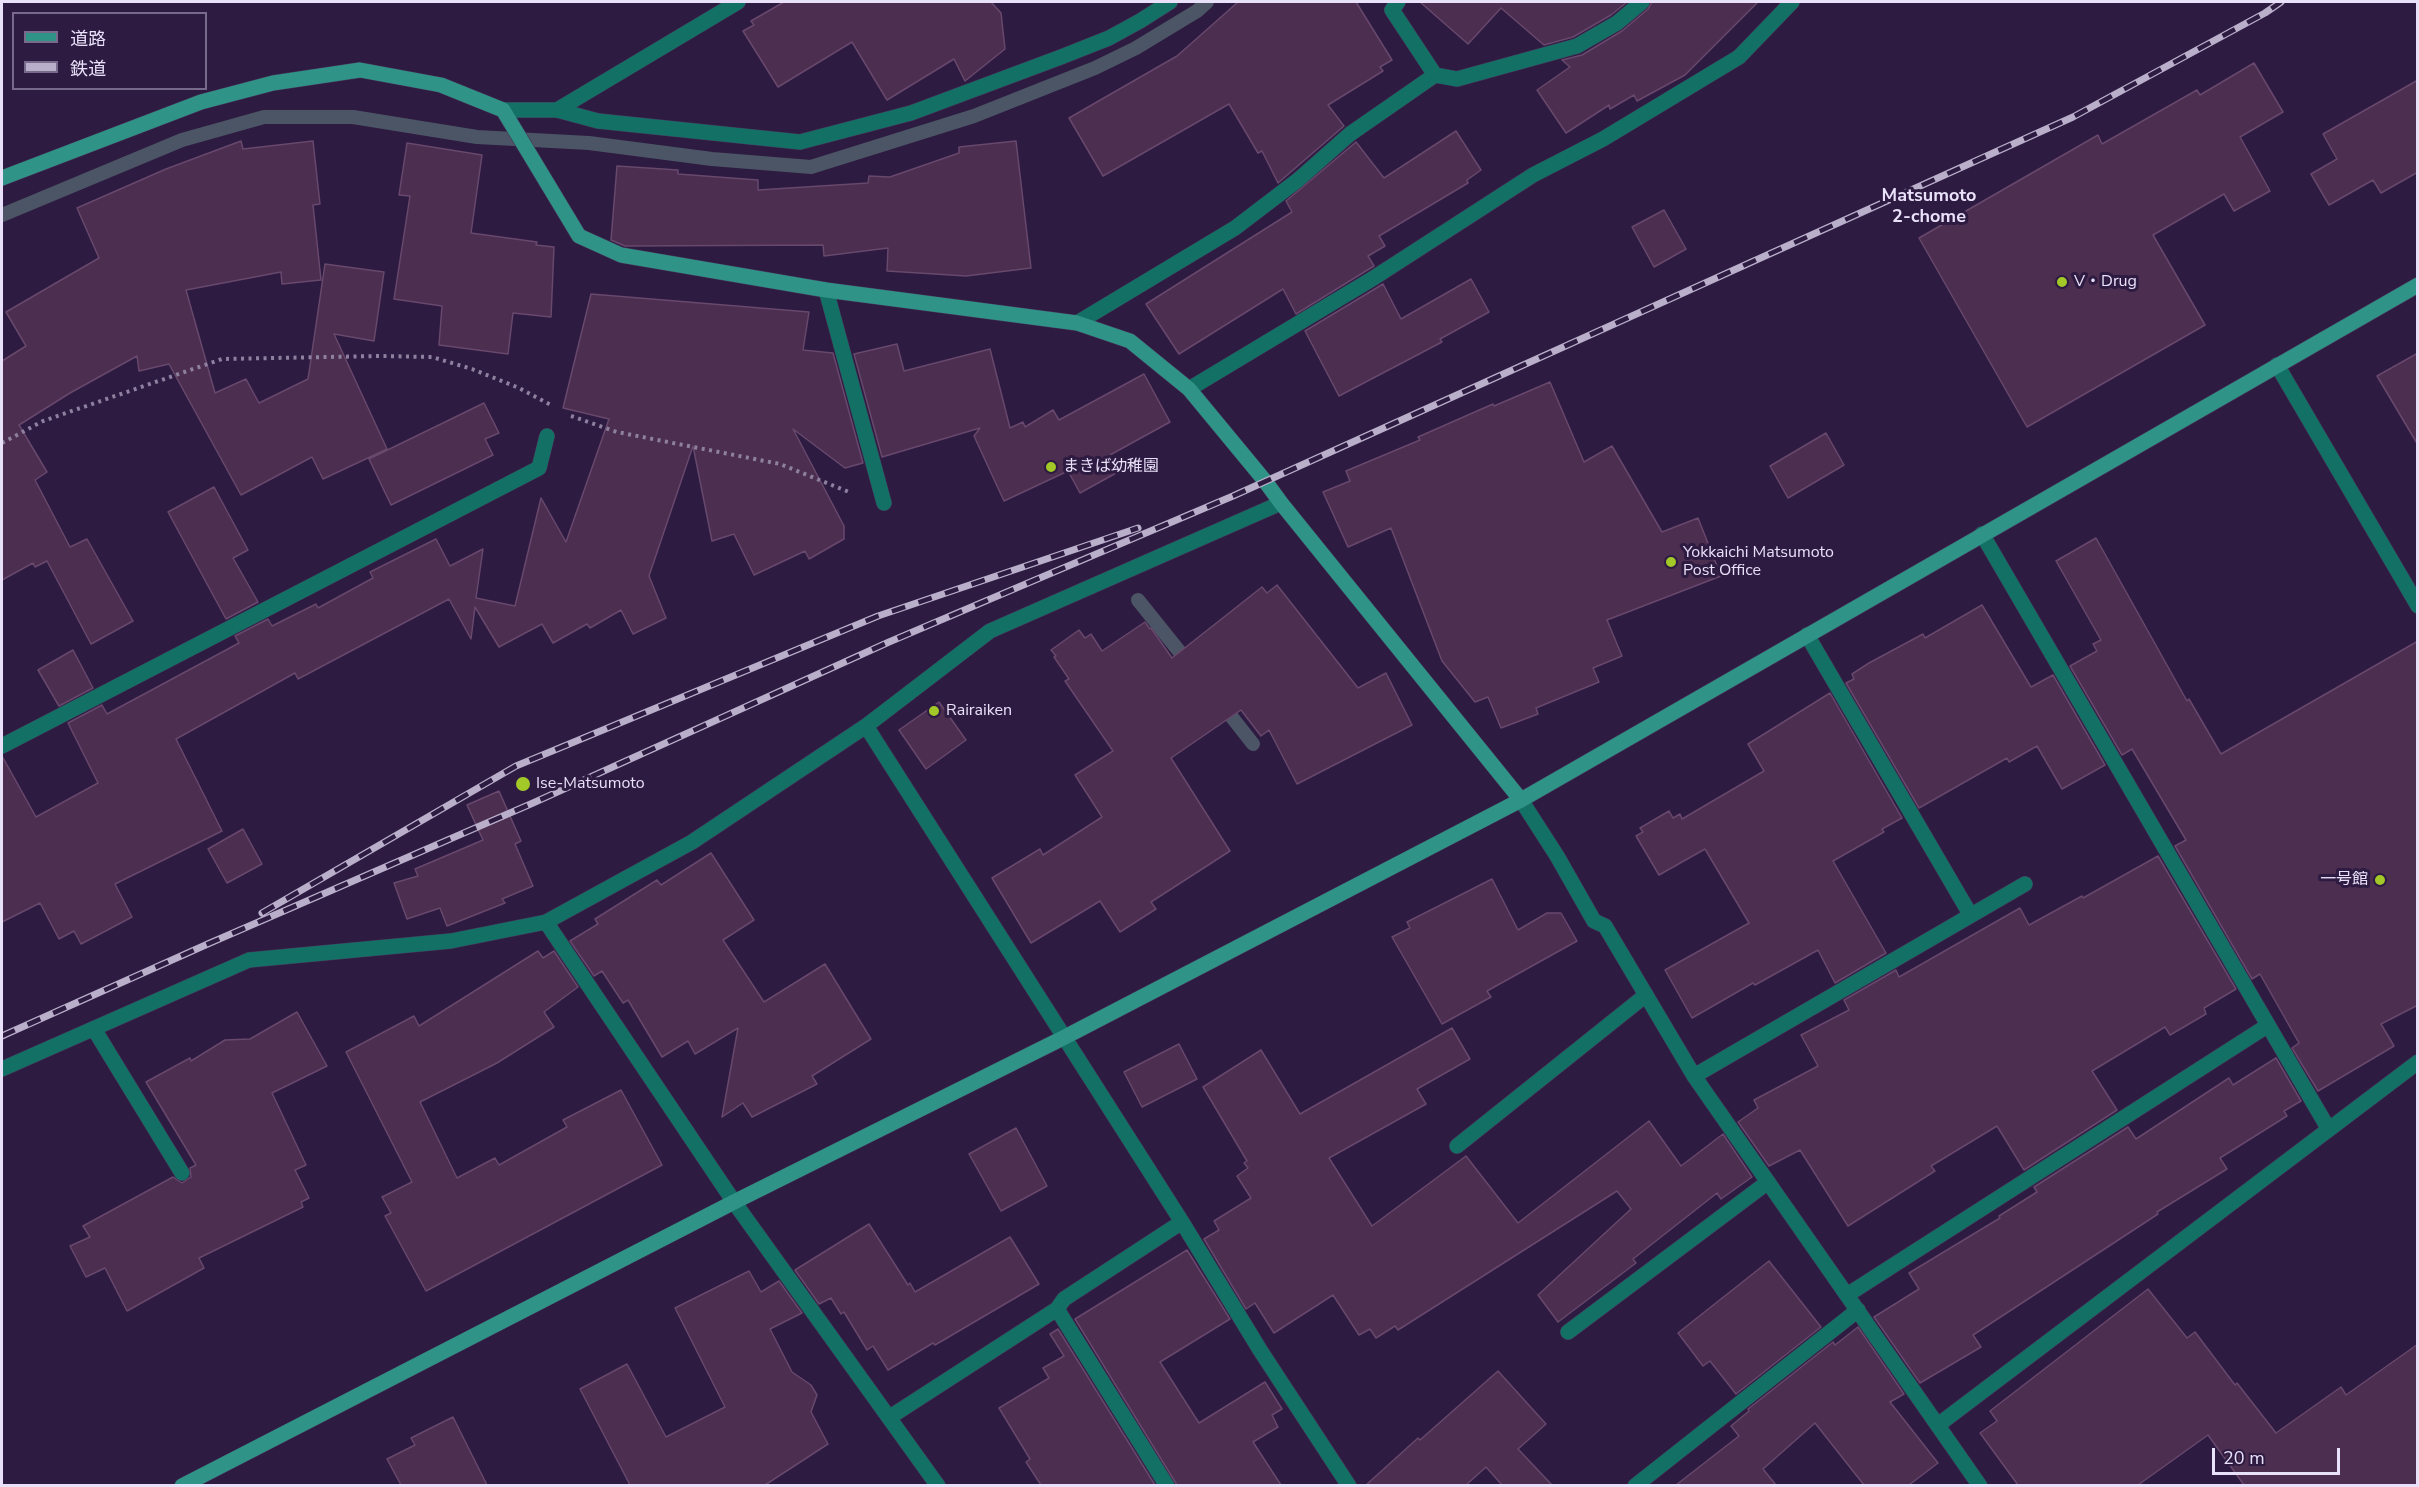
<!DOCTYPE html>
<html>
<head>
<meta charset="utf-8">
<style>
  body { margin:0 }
  #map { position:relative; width:2419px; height:1487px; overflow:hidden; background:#2d1b41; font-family:"Nunito Sans","Noto Sans JP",sans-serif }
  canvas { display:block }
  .frame { position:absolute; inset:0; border:3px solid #e9e0f9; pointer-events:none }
  .legend { position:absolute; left:12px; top:12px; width:195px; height:78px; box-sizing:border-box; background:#2d1b41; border:2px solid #786a8b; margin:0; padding:8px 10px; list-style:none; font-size:18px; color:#e9e0f9 }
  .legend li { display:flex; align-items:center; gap:12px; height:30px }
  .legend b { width:30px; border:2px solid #786a8b }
  .scale { position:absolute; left:2212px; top:1448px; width:128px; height:27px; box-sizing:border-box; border:3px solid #e9e0f9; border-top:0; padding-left:8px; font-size:18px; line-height:21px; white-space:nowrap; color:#e9e0f9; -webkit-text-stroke:4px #2d1b41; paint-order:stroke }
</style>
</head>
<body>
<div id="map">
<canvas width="2419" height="1487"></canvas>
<div class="frame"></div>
<ul class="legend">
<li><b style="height:8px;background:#2f9487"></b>道路</li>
<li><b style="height:8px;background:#baafcb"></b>鉄道</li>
</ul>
<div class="scale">20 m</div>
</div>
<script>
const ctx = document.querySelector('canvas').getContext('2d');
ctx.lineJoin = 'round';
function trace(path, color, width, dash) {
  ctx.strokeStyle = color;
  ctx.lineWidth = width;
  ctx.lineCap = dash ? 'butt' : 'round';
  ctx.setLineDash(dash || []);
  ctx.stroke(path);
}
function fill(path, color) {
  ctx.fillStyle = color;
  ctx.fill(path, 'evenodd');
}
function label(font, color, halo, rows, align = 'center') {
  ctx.font = font + ' "Nunito Sans","Noto Sans JP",sans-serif';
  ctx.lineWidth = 6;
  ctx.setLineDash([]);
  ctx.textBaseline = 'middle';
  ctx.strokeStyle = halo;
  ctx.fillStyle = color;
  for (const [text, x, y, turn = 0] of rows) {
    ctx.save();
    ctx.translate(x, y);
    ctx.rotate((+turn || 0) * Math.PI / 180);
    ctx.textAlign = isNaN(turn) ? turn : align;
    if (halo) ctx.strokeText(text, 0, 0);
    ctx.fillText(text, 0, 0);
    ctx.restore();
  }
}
trace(new Path2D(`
  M 2,215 L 182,140 L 264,117 L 353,117 L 477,137 L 589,143 L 712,159 L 811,167 L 974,116 L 1095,68 L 1136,48 L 1197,11 L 1207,2
  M 1138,600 L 1191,666
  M 1220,702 L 1253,744`), '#4c5565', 14);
const building = new Path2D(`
  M 784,2 L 991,2 L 1001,13 L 1005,49 L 965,81 L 954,59 L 887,100 L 852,42 L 778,87 L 743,31 L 754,25 L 751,21 Z
  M 1238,2 L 1356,2 L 1392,60 L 1380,67 L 1383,71 L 1328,105 L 1344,126 L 1278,183 L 1262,151 L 1258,153 L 1229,104 L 1103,176 L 1069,118 L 1177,56 Z
  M 1420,2 L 1627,2 L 1611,15 L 1573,37 L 1544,45 L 1501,8 L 1468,44 Z
  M 1652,2 L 1758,2 L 1685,75 L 1637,101 L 1634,95 L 1610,109 L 1609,105 L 1566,133 L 1537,90 L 1570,67 L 1562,60 L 1582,55 L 1622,31 L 1648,9 Z
  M 2254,63 L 2283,112 L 2240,137 L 2270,191 L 2234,211 L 2224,194 L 2153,235 L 2205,325 L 2027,427 L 1919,238 L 2098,135 L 2102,144 L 2197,90 L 2200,95 Z
  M 2418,80 L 2418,172 L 2381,193 L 2373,180 L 2329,205 L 2311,174 L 2337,159 L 2323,134 Z
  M 1456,131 L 1481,170 L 1467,180 L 1468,183 L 1379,236 L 1385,246 L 1368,256 L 1374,266 L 1296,314 L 1283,289 L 1179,354 L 1146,304 L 1292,212 L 1286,201 L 1356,142 L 1384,178 Z
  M 241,141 L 243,149 L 313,141 L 320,204 L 313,205 L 321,280 L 282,284 L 281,272 L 186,290 L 215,393 L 246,379 L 259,403 L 308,379 L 325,264 L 384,272 L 374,341 L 334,334 L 387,449 L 323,479 L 312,457 L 241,495 L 169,364 L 139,371 L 137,356 L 70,393 L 19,425 L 47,472 L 35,480 L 70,547 L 87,539 L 133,621 L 91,644 L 47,561 L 35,567 L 33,563 L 2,580 L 2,361 L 26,346 L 6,312 L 99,258 L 77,208 L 166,169 Z
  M 1016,141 L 1031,268 L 966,276 L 887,271 L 888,248 L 824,256 L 823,245 L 625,246 L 611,240 L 617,166 L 678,170 L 678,174 L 758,180 L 758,190 L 868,183 L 869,176 L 890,177 L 959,153 L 959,147 Z
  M 407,143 L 482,155 L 471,233 L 537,242 L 536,245 L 554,247 L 551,317 L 513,313 L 508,354 L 439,345 L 442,306 L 394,299 L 410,196 L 399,195 Z
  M 1664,210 L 1686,249 L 1654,267 L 1632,227 Z
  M 1471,279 L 1489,312 L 1440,339 L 1442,342 L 1339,396 L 1305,331 L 1383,284 L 1401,319 Z
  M 591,294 L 809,312 L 803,350 L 833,353 L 863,463 L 845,468 L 793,429 L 844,526 L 844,539 L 809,559 L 805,551 L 754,575 L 734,534 L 712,541 L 693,446 L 649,576 L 666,618 L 633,634 L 621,610 L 590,628 L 587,624 L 553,643 L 542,624 L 499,647 L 475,607 L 471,639 L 449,599 L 298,679 L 295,673 L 176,739 L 222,831 L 115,884 L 132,917 L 81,944 L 74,931 L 59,939 L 40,903 L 2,922 L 2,756 L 36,817 L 98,783 L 68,723 L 102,705 L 107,714 L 239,643 L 235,636 L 268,619 L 272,626 L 316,604 L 318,608 L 373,578 L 370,572 L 436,539 L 450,566 L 483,549 L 476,598 L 515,606 L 541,498 L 566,542 L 609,419 L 563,408 Z
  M 897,344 L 904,371 L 990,349 L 1010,428 L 1023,422 L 1025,427 L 1053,410 L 1059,420 L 1144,374 L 1170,422 L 1110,455 L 1118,472 L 1080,493 L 1068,471 L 1004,501 L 974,436 L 980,428 L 882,457 L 854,354 Z
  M 2418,353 L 2418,445 L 2377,376 Z
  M 1550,382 L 1584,462 L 1612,446 L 1662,532 L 1698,518 L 1721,576 L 1607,620 L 1622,656 L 1593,668 L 1599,682 L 1536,708 L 1538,714 L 1501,728 L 1488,697 L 1475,702 L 1442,661 L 1391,528 L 1348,547 L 1323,492 L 1350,481 L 1346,471 L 1420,440 L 1418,437 L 1493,404 L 1494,406 Z
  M 484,403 L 499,433 L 485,439 L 493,455 L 391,505 L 369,459 Z
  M 1826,433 L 1844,465 L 1788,498 L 1770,466 Z
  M 214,487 L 248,550 L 233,558 L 258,602 L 226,619 L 168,512 Z
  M 2096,538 L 2187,701 L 2189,699 L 2221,754 L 2418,641 L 2418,1005 L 2381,1024 L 2394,1046 L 2318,1091 L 2292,1048 L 2299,1043 L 2260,974 L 2252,979 L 2175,846 L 2186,840 L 2132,749 L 2122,755 L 2070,666 L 2097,651 L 2093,644 L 2101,640 L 2056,561 Z
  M 1277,585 L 1358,688 L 1386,673 L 1412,725 L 1297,784 L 1269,730 L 1261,736 L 1241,710 L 1171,758 L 1230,851 L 1151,902 L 1156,909 L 1120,932 L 1100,901 L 1031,943 L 992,878 L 1040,849 L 1043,855 L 1102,817 L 1075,775 L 1113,751 L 1065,681 L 1069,679 L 1054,657 L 1056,656 L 1051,650 L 1079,630 L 1085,638 L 1091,634 L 1102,651 L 1145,622 L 1150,629 L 1151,628 L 1172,658 L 1262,587 L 1267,593 Z
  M 1982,605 L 2031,687 L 2053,675 L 2105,765 L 2062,789 L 2037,746 L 2009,762 L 2007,758 L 1919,808 L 1846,683 L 1854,679 L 1852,674 L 1869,663 L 1923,634 L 1925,638 Z
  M 73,650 L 93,688 L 59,706 L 38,670 Z
  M 1830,693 L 1902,818 L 1882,829 L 1884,832 L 1833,861 L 1886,953 L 1835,983 L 1818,950 L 1755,985 L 1753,983 L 1692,1018 L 1665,970 L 1749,923 L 1705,849 L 1659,875 L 1636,836 L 1643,832 L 1640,828 L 1669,811 L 1673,818 L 1680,814 L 1682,819 L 1764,771 L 1748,744 Z
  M 939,702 L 966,740 L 926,769 L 899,730 Z
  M 499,791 L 521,841 L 515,844 L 533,886 L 502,899 L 505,903 L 447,926 L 440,908 L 407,919 L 394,883 L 418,876 L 415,869 L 483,840 L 467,805 Z
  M 243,829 L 262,864 L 227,883 L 208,849 Z
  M 711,853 L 754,920 L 723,940 L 764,1002 L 825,964 L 871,1039 L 812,1076 L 817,1084 L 752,1117 L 743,1103 L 722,1117 L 738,1028 L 695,1054 L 688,1041 L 662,1057 L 628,1000 L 623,1003 L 602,971 L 594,976 L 570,941 L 598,924 L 595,919 L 657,880 L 661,885 Z
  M 2158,856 L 2236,989 L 2204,1008 L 2206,1014 L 2170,1035 L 2165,1027 L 2092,1071 L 2117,1110 L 2024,1170 L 1997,1126 L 1931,1166 L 1935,1171 L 1848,1226 L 1800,1150 L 1769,1166 L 1738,1122 L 1758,1108 L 1754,1100 L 1818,1066 L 1801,1035 L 1849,1010 L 1844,1000 L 1896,970 L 1899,977 L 2020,908 L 2029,925 L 2082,896 L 2083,898 Z
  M 1492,879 L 1518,930 L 1547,913 L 1561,913 L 1577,941 L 1487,991 L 1491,997 L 1442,1024 L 1392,937 L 1410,928 L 1407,922 Z
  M 538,951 L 543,958 L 554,951 L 578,987 L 544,1012 L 554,1027 L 497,1063 L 420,1102 L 457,1178 L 495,1158 L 499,1165 L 567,1127 L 563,1120 L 621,1090 L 662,1165 L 426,1291 L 385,1216 L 391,1213 L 382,1197 L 412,1182 L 346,1052 L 414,1016 L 419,1026 Z
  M 297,1012 L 327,1066 L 272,1093 L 306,1165 L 295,1170 L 309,1198 L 301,1202 L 303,1207 L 199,1258 L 204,1268 L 127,1311 L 105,1268 L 86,1277 L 70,1246 L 90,1237 L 83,1226 L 173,1177 L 182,1183 L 191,1177 L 190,1168 L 196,1165 L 146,1082 L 190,1058 L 191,1061 L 225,1040 L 250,1039 Z
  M 1452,1028 L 1470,1059 L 1417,1089 L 1426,1104 L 1329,1158 L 1372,1226 L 1466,1156 L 1518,1223 L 1649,1121 L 1681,1166 L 1723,1134 L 1752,1177 L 1721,1199 L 1717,1193 L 1633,1259 L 1636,1263 L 1558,1322 L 1538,1295 L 1631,1209 L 1617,1191 L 1398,1330 L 1395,1326 L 1376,1338 L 1370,1329 L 1359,1335 L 1333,1295 L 1274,1333 L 1255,1303 L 1246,1309 L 1204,1239 L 1219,1230 L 1214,1221 L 1251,1198 L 1237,1176 L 1248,1168 L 1244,1163 L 1247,1161 L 1203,1087 L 1261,1050 L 1300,1114 Z
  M 1179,1044 L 1197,1079 L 1142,1107 L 1124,1072 Z
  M 2276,1058 L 2301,1101 L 2284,1111 L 2287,1116 L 2220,1158 L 2227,1169 L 2157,1212 L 2158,1214 L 1973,1335 L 1981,1347 L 1920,1383 L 1874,1317 L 1919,1289 L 1909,1273 L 2000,1218 L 1999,1216 L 2037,1192 L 2034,1187 L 2128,1127 L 2136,1139 L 2229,1078 L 2233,1085 Z
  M 1016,1128 L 1047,1186 L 1001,1211 L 969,1154 Z
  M 869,1224 L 908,1285 L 910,1283 L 915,1292 L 1010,1237 L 1039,1284 L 935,1345 L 933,1343 L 888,1370 L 873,1346 L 867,1350 L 844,1312 L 841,1314 L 831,1298 L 819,1304 L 795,1270 Z
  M 1187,1250 L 1230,1319 L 1160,1362 L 1199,1423 L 1265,1382 L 1282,1409 L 1272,1415 L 1278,1427 L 1253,1442 L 1281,1485 L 1177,1485 L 1075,1319 Z
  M 1769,1261 L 1821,1327 L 1736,1394 L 1710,1361 L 1703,1366 L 1678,1333 Z
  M 749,1271 L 761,1292 L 779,1281 L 802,1313 L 770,1329 L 792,1372 L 811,1385 L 817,1395 L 811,1412 L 828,1444 L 765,1485 L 630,1485 L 580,1389 L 627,1364 L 666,1437 L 725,1407 L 675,1308 Z
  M 2148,1289 L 2187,1338 L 2195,1332 L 2235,1385 L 2237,1383 L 2276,1433 L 2341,1387 L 2346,1395 L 2418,1344 L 2418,1485 L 2244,1485 L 2208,1435 L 2138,1485 L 2018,1485 L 1980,1433 L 1997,1421 L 1990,1411 Z
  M 1858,1327 L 1904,1394 L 1890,1402 L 1938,1463 L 1909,1485 L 1864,1485 L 1815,1423 L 1763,1469 L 1776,1485 L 1676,1485 L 1739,1436 L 1731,1426 L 1749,1411 L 1748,1409 L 1833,1342 L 1835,1345 Z
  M 1058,1329 L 1155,1485 L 1041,1485 L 1026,1462 L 1030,1459 L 999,1408 L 1049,1378 L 1043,1368 L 1064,1356 L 1050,1334 Z
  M 1498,1371 L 1546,1424 L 1518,1449 L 1552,1485 L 1502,1485 L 1486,1467 L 1466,1485 L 1366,1485 L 1418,1438 L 1420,1440 Z
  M 453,1417 L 487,1485 L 401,1485 L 387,1459 L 415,1445 L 411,1438 Z`);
fill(building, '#4c2e50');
trace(building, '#68486c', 1.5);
const lane = new Path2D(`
  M 557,110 L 598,121 L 800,142 L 911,113 L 1061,57 L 1109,38 L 1140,21 L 1170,2
  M 1189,389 L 1372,279 L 1533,175 L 1603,139 L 1739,57 L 1792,2
  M 94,1029 L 182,1173
  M 1457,1146 L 1646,995
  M 1568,1332 L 1768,1182`);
const street = new Path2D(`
  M 1398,2 L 1392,10 L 1435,75
  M 503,110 L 557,110 L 738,2
  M 826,290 L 884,503
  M 1077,323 L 1235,228 L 1298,180 L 1350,134 L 1435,75 L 1457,79 L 1577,46 L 1617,23 L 1642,2
  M 2277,365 L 2418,606
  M 1982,534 L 2328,1128
  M 1807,635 L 1970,914
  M 866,726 L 1182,1222 L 1260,1350 L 1349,1486
  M 2,746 L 539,468 L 547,436
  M 1521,800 L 1557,856 L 1594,921 L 1605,926 L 1694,1076 L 1980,1486
  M 546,922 L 734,1202 L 938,1486
  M 2,1069 L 249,960 L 451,941 L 546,922 L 692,842 L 866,726 L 990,631 L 1281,503
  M 1694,1076 L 2025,884
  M 1847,1295 L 2267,1026
  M 1057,1309 L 1167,1486
  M 890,1417 L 1057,1309 L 1064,1299 L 1182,1222
  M 1938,1425 L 2418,1062
  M 1635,1486 L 1858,1310`);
const secondary = new Path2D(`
  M 2,178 L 201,102 L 273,83 L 360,70 L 441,85 L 503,110 L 579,236 L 621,255 L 826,290 L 1077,323 L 1130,341 L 1189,389 L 1265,481 L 1281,503 L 1521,800
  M 182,1486 L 734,1202 L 1063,1038 L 1521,800 L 2418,285`);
trace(lane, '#47375b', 16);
trace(street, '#47375b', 16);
trace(secondary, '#47375b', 16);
trace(new Path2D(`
  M 571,416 L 617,432 L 780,464 L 849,492
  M 2,443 L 43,421 L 222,359 L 380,356 L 432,357 L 472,369 L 519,388 L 551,405`), '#8e81a0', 4, [3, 4.5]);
trace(lane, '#137065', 15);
trace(street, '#137065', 15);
trace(secondary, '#2f9487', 15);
const rail = new Path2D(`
  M 262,913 L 516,766 L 878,616 L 1138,528
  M 2,1036 L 210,943 L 533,803 L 889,642 L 1233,496 L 2073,117 L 2265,13 L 2281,2`);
trace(rail, '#baafcb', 7);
trace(rail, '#2d1b41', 4.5, [14]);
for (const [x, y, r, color] of [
  [2062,282,6,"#a2c928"],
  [1051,467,6,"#a2c928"],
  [1671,562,6,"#a2c928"],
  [934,711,6,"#a2c928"],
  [523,784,8,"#a2c928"],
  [2380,880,6,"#a2c928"]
]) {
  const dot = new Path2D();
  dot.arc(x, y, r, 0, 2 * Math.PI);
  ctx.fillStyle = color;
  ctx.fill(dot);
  trace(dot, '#2d1b41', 2);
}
label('16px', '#e9e0f9', '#2d1b41', [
  ["V・Drug",2074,282],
  ["まきば幼稚園",1063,467],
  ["Yokkaichi Matsumoto",1683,553],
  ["Post Office",1683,571],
  ["Rairaiken",946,711],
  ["Ise-Matsumoto",536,784],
  ["一号館",2368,880,"right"]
], 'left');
label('bold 18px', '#e9e0f9', '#2d1b41', [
  ["Matsumoto",1929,197],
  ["2-chome",1929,218]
]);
</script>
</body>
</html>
